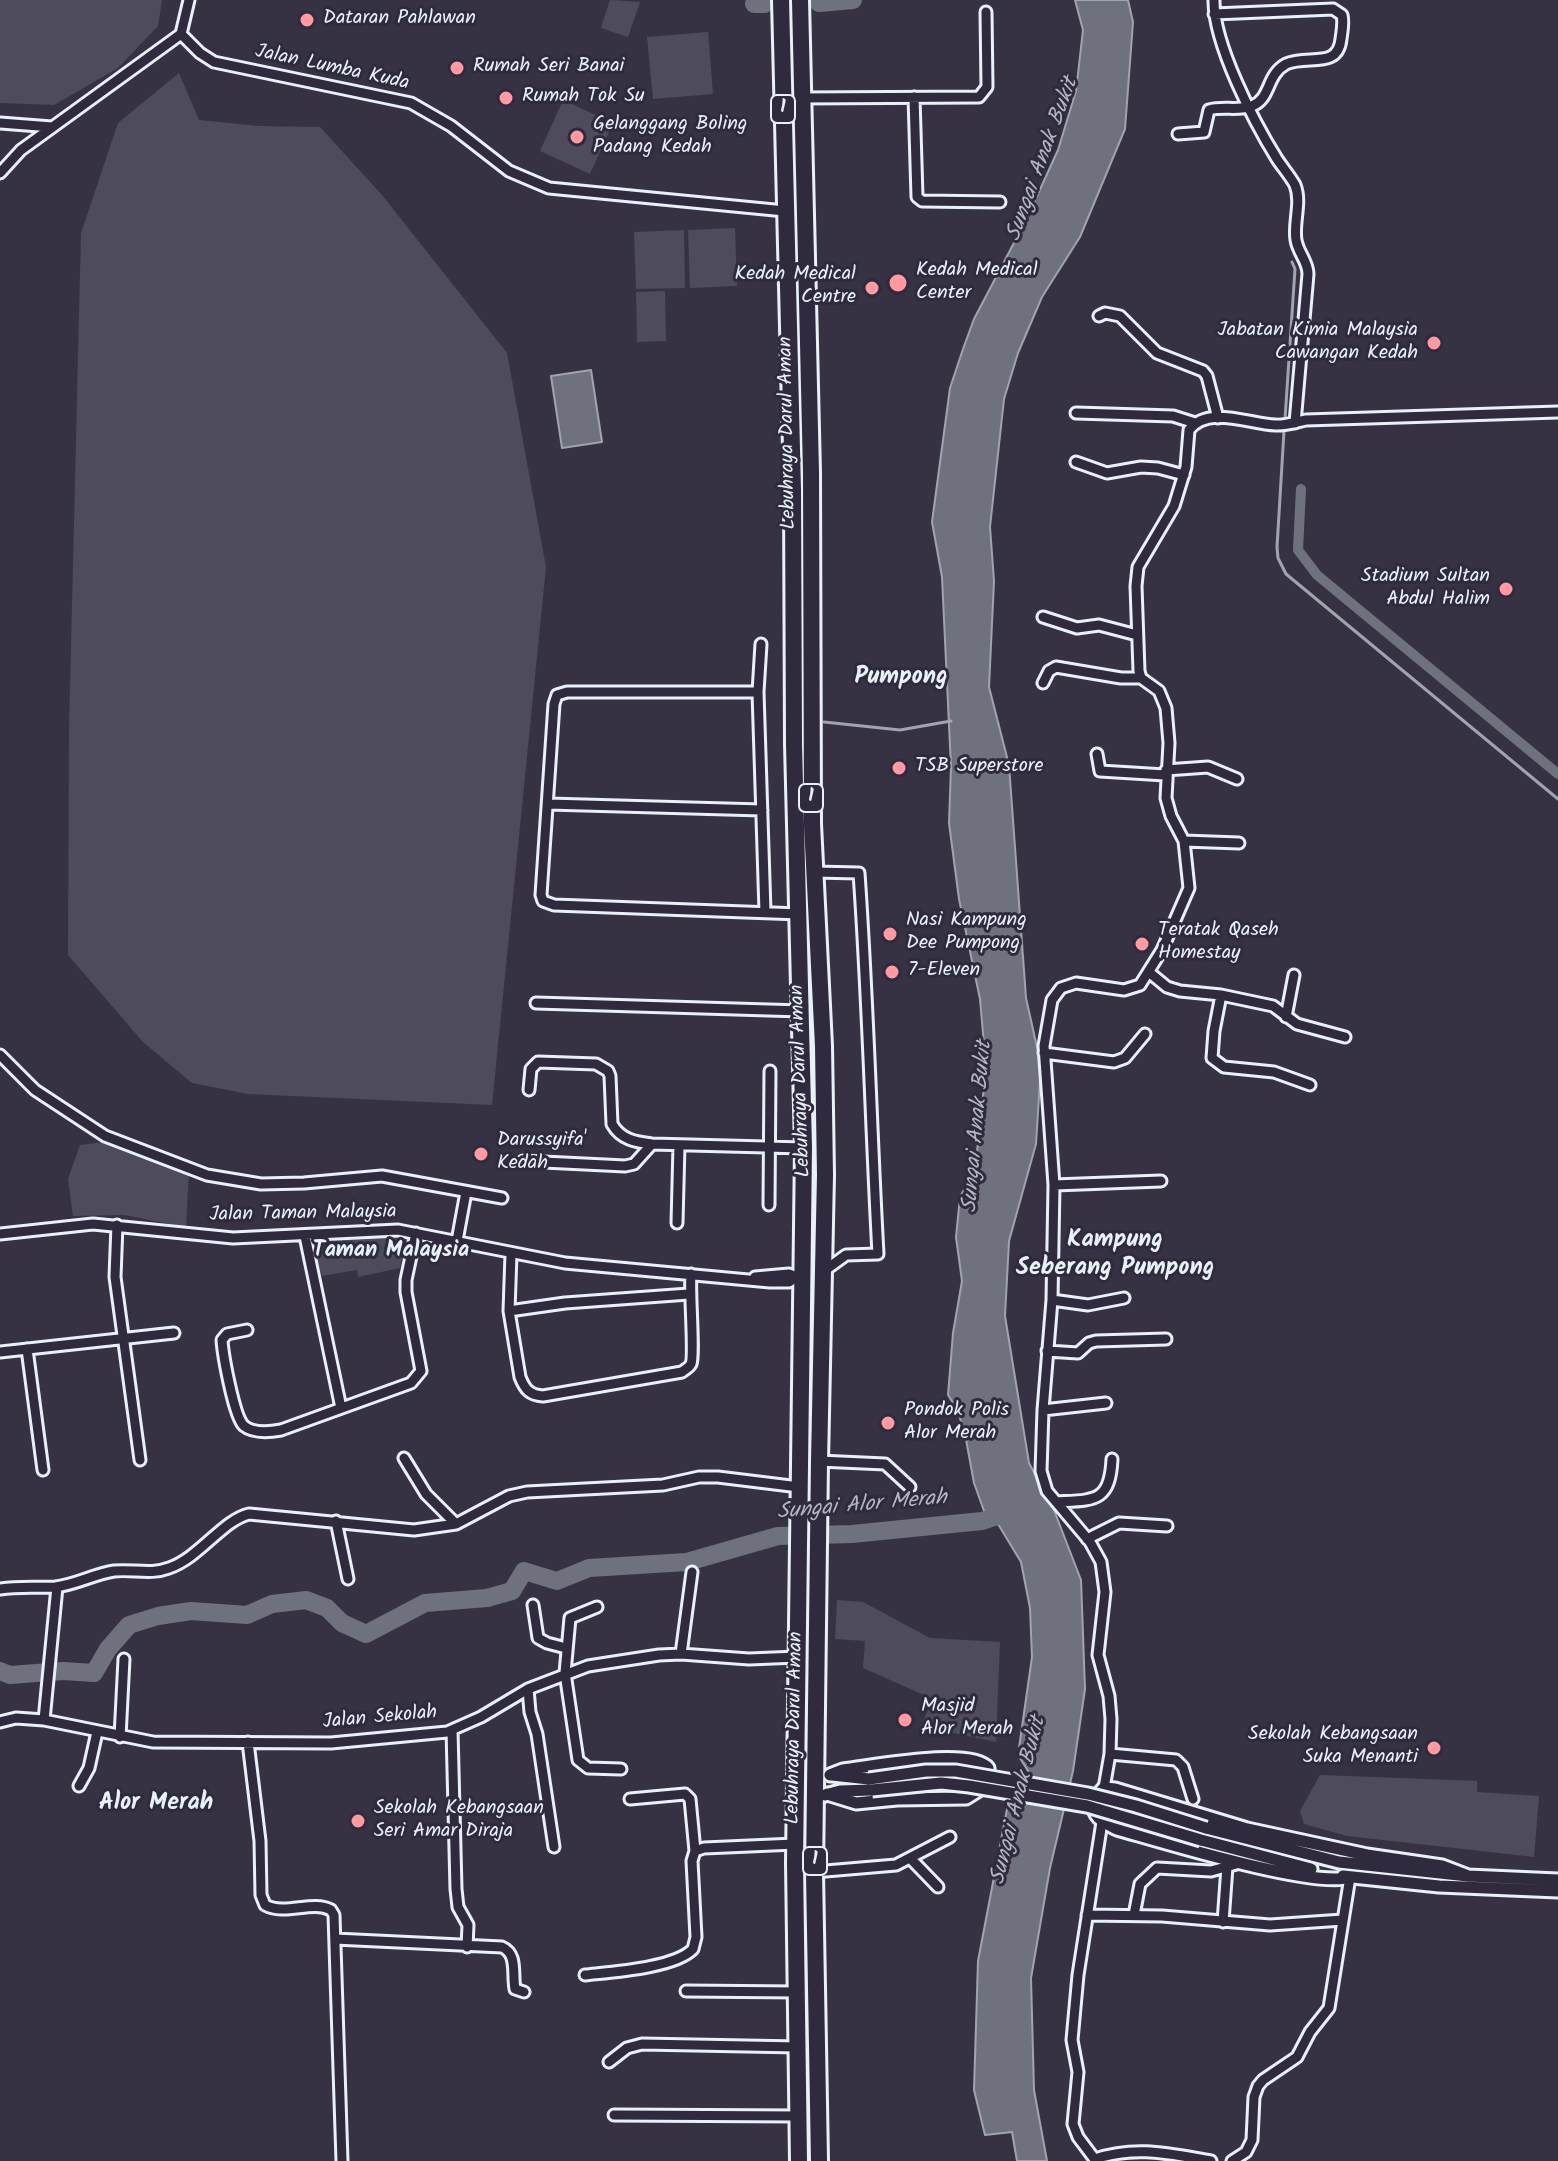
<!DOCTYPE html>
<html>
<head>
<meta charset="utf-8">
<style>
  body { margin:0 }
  canvas { display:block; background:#363244 }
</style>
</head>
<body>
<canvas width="1558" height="2161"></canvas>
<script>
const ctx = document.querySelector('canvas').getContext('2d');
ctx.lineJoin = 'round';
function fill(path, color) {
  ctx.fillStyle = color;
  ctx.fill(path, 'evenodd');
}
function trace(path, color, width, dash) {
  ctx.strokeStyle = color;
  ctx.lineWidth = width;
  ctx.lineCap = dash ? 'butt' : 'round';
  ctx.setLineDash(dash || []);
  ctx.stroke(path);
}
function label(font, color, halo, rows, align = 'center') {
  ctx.font = font + ' Kalam,sans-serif';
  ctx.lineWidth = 6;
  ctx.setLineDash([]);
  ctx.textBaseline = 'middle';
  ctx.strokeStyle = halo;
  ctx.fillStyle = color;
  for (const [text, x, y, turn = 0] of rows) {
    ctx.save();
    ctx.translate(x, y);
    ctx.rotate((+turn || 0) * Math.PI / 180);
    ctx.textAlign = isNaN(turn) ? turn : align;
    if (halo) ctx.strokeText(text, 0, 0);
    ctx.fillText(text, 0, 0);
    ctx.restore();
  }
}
fill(new Path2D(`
  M 0,0 L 162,0 L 158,26 L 118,68 L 54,105 L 0,103 Z
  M 610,0 L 640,2 L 628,37 L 601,28 Z
  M 708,32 L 713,94 L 653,99 L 647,37 Z
  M 179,73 L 199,120 L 259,126 L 320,127 L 382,195 L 507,353 L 546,567 L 492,1105 L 248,1094 L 192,1083 L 143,1042 L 68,955 L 69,730 L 81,233 L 118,123 Z
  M 563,100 L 613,123 L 590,174 L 540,151 Z
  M 735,228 L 737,286 L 690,288 L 688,230 Z
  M 684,230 L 685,288 L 636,289 L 634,232 Z
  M 665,291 L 666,341 L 637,342 L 636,292 Z
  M 104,1142 L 189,1172 L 186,1227 L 124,1215 L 73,1216 L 68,1179 L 80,1145 Z
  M 377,1237 L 406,1239 L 400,1268 L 358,1277 L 357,1270 L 322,1276 L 314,1250 L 323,1241 Z
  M 837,1600 L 863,1602 L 930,1638 L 1000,1642 L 996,1742 L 921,1726 L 933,1699 L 863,1668 L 865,1641 L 835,1639 Z
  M 1320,1775 L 1477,1781 L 1477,1792 L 1539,1796 L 1534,1857 L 1347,1836 L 1304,1824 L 1300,1811 Z`), '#4d4b5c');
const water = new Path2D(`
  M 1075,0 L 1128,0 L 1133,22 L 1125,129 L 1080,237 L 1042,297 L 1018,353 L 1004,399 L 990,527 L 994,581 L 989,687 L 1009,765 L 1026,998 L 1041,1065 L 1036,1144 L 1009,1241 L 1005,1316 L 1029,1463 L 1054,1510 L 1081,1580 L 1085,1689 L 1073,1771 L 1050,1868 L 1031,1978 L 1034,2090 L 1047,2161 L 1017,2161 L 1012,2132 L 985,2135 L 974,2090 L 978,1961 L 1011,1788 L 1022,1786 L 1030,1774 L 1018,1755 L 1032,1657 L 1030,1608 L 1021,1562 L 998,1524 L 982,1521 L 984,1511 L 974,1483 L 965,1434 L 957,1409 L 948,1395 L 953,1333 L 962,1281 L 956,1237 L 960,1197 L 975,1170 L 986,1068 L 980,999 L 959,899 L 949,823 L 951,767 L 942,577 L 932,522 L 950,388 L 963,349 L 974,319 L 1027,218 L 1058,150 L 1076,91 L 1083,30 Z
  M 591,370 L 602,442 L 562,448 L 551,376 Z`);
fill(water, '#70717f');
trace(water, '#a0a4af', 2);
trace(new Path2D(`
  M 1285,419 L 1295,269 L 1292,262
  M 1284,431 L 1277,547 L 1278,558 L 1286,574 L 1558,799
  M 824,722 L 900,730 L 951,721`), '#a0a4af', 3);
trace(new Path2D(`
  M 1301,489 L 1298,550 L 1317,575 L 1558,774`), '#70717f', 10);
trace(new Path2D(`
  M 819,3 L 853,0
  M 754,4 L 765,4
  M 0,1671 L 10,1675 L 63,1671 L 94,1673 L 108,1649 L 129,1625 L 158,1616 L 191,1611 L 247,1615 L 272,1604 L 306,1600 L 327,1608 L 342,1623 L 366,1634 L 425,1603 L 487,1598 L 512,1591 L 524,1571 L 557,1581 L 589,1568 L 687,1562 L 778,1536 L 852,1534 L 982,1521 L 1004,1514`), '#70717f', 18);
const minor = new Path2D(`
  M 1214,0 C 1213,43 1254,122 1277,159 C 1283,168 1290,176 1295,185 C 1302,202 1293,223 1296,240 C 1298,253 1308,261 1308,274 L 1295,423
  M 181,34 L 200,53 L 214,62 L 411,103 L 451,126 L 509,171 L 549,188 L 785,211
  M 181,34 L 189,0
  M 914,97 L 917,197 L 922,201 L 1000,202
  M 800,98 L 979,97 L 987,87 L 986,12
  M 0,123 L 52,127
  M 1178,134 L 1204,132 L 1209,110 C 1222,106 1239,111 1252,106 C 1271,99 1266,75 1286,64 C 1307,54 1338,70 1341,39 C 1342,31 1344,23 1342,15 L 1333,9 L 1214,14
  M 0,173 L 21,150 L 181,34
  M 1099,316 L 1105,313 L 1120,316 L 1157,353 L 1203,371 L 1207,376 L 1218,418
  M 1076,413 L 1173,416 L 1195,423
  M 1076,462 L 1107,473 L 1141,467 L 1158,468 L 1184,475
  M 1043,617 L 1077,628 L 1099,625 L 1137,635
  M 761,644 L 758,692 L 765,912
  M 1043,683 L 1049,671 L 1056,667 L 1121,678 L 1141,678
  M 758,692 L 567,692 L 557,695 L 554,704 L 541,895 L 543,901 L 554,905 L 800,914
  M 1097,754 L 1100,771 L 1165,775
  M 1166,770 L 1208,767 L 1237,779
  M 548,804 L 762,810
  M 1184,841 L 1239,843
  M 814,872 L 859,873 C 868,1000 871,1127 878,1254 L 846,1255 L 824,1271
  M 1150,973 L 1167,987 L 1180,991 L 1221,995 L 1273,1006 L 1297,1024 L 1345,1037
  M 1221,995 L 1214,1031 L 1212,1058 L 1224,1067 L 1274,1072 L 1310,1085
  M 536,1003 L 802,1011
  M 1286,1017 L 1294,975
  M 1044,1053 L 1114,1062 L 1125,1058 L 1145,1034
  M 0,1055 L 35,1090 L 105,1136 L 207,1175 L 261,1184 L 304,1183 L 382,1176 L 502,1198
  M 529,1090 L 531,1069 L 538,1062 L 596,1064 L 608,1071 L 610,1076 L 612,1124 C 621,1140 636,1142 652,1144 L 804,1148
  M 523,1161 L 625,1166 L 634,1164 L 652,1144
  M 1054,1185 L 1161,1181
  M 769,1205 L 770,1071
  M 677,1223 L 679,1145
  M 117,1225 L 115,1277 L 140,1460
  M 0,1234 L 93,1224 L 233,1238 L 398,1230 L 565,1263 L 770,1282 L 789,1282 L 795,1278
  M 305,1236 L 341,1408
  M 457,1241 L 466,1192
  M 511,1254 L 509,1311 L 520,1377 C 525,1390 530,1395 543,1396 L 682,1372 C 685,1369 689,1368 691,1364 C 695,1355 689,1290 691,1274
  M 755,1277 L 789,1274 L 799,1278
  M 1052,1300 L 1088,1305 L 1124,1298
  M 509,1311 L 565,1303 L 689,1294
  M 247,1330 L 227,1334 L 222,1340 C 223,1355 234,1417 244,1426 C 254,1434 270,1432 281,1430 L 411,1383 L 421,1371 L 406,1292 L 406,1280 L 416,1233
  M 27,1349 L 43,1470
  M 1047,1351 L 1078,1353 L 1089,1343 L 1096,1341 L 1166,1339
  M 0,1352 L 174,1333
  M 1043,1410 L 1106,1403
  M 404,1458 L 426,1494 L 456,1524
  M 819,1461 L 885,1464 L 910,1487
  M 1056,1502 C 1094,1500 1110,1503 1112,1459
  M 336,1521 L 348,1579
  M 1087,1539 L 1119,1523 L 1167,1526
  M 0,1589 C 19,1586 37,1588 55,1587 C 75,1585 94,1574 114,1571 C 133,1569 151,1575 169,1568 C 199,1558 223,1520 249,1514 L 414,1530 L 456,1524 L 509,1496 L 527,1492 L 663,1485 L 699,1477 L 718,1477 L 799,1487
  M 533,1605 L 538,1638 L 547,1643 L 566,1648
  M 597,1607 L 570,1618 L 565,1673 L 578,1760 L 588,1768 L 621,1769
  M 681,1654 L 692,1572
  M 528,1689 L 530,1712 L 537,1734 L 554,1847
  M 44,1720 L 57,1587
  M 0,1722 L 16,1718 L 44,1720 L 153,1742 L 331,1743 L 447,1732 L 481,1717 L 528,1689 L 588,1666 L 659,1655 L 681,1654 L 749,1659 L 798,1657
  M 452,1730 L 456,1889 L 458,1907 L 468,1925 L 467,1947
  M 120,1737 L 124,1659
  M 248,1742 L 260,1841 L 261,1895 L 265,1905 C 285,1916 312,1900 331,1910 L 334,1915 L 342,2161
  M 1110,1754 L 1176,1760 L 1183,1767 L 1193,1799
  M 79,1786 L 89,1768 L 97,1732
  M 1104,1788 L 1110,1754 L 1111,1719 L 1109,1696 L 1098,1655 L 1105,1592 L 1101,1562 L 1090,1542 L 1047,1491 L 1041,1471 L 1043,1410 L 1052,1300 L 1054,1185 L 1044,1046 L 1052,1000 L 1061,988 L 1076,983 L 1124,990 L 1140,985 L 1162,950 L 1189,888 L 1184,841 L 1171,816 L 1166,798 L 1169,743 L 1166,708 L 1159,691 L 1141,678 L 1139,671 L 1136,586 L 1138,567 L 1174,506 L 1186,467 L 1189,430 C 1208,405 1249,424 1275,425 C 1285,426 1296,422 1306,420 L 1558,412
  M 630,1799 L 685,1794 L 690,1799 L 695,1851
  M 910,1858 L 938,1887
  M 814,1872 L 896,1865 L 950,1837
  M 1087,1915 L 1162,1916 L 1270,1925 L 1343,1920
  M 1134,1915 L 1140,1884 L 1157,1868 L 1211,1871 L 1240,1863
  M 1223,1922 L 1227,1867
  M 335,1939 L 502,1947 C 518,1954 512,1974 515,1989 L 524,1992
  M 585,1975 C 612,1972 675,1968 693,1949 L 696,1937 L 692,1861 L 695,1851 L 704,1848 L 795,1844
  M 686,1991 L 797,1992
  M 609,2062 L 627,2048 L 642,2044 L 798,2047
  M 614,2115 L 798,2116
  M 1095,2159 C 1136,2145 1170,2154 1211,2161
  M 1096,2161 L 1078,2137 L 1073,2124 L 1078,2072 L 1072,2040 L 1078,1975 L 1102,1822
  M 1232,2161 L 1246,2152 L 1252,2140 L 1254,2097 L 1258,2086 L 1263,2080 L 1297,2057 L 1310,2032 L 1329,2008 L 1350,1877`);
const tertiary = new Path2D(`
  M 832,1775 L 869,1779
  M 827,1794 L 856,1803 L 897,1799 L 966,1798 L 982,1788 L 988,1776 L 988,1768 C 970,1747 871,1767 843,1770 L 830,1775
  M 825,1795 L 840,1791 L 872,1790
  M 1206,1828 L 1339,1862 L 1468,1876 L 1558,1880
  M 1201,1840 L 1311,1869
  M 1343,1876 L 1439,1886 L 1558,1891
  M 1350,1877 C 1315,1889 1160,1841 1117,1829 C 1103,1822 1091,1817 1094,1799 L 1104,1788 L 1115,1789 L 1247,1829 L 1367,1855 L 1442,1866 L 1468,1876`);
const trunk = new Path2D(`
  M 781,0 L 793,490 L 794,744 L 804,1148 L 795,1862 L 799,2161
  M 800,0 L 811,472 L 812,824 L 823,1046 L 825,1175 L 819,1461 L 814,1872 L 819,2161`);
trace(minor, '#e8f1f8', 15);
trace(tertiary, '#e8f1f8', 17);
trace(trunk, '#e8f1f8', 22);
trace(minor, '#2f2a3d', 9);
trace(tertiary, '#2f2a3d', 11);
trace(trunk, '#2f2a3d', 16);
const tertiaryBridge = new Path2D(`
  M 869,1779 L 926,1771 L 956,1771 L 1088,1794 L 1136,1806 L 1206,1828
  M 872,1790 L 941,1783 L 969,1786 L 1087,1806 L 1201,1840`);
trace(tertiaryBridge, '#e8f1f8', 17, []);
trace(tertiaryBridge, '#2f2a3d', 11);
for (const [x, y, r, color] of [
  [307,20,8,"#ff9aa2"],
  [457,68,8,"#ff9aa2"],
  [506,98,8,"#ff9aa2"],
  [577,137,8,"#ff9aa2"],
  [898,283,10,"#ff9aa2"],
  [872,288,8,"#ff9aa2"],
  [1434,343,8,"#ff9aa2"],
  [1506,589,8,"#ff9aa2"],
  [899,768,8,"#ff9aa2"],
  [890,934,8,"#ff9aa2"],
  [1142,944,8,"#ff9aa2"],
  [892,972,8,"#ff9aa2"],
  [481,1154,8,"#ff9aa2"],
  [888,1423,8,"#ff9aa2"],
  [905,1720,8,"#ff9aa2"],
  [1434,1748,8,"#ff9aa2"],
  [358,1821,8,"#ff9aa2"]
]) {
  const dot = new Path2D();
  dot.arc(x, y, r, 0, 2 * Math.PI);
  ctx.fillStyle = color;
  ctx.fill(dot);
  trace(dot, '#2f2a3d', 3);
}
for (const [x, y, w] of [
  [783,109,24],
  [811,798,24],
  [815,1861,24]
]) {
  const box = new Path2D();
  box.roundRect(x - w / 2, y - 14, w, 28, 6);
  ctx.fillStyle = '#2f2a3d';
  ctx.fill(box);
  trace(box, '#e8f1f8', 2);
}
label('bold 18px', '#e8f1f8', null, [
  ["1",783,109],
  ["1",811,798],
  ["1",815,1861]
]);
label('20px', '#e8f1f8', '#2f2a3d', [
  ["Dataran Pahlawan",323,20],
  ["Rumah Seri Banai",473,68],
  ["Rumah Tok Su",522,98],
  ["Gelanggang Boling",593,126],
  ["Padang Kedah",593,149],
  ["Kedah Medical",916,272],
  ["Center",916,295],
  ["Kedah Medical",856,276,"right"],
  ["Centre",856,299,"right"],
  ["Jabatan Kimia Malaysia",1418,332,"right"],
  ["Cawangan Kedah",1418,355,"right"],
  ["Stadium Sultan",1490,578,"right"],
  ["Abdul Halim",1490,601,"right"],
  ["TSB Superstore",915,768],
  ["Nasi Kampung",906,922],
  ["Dee Pumpong",906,945],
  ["Teratak Qaseh",1158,932],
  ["Homestay",1158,955],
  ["7-Eleven",908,972],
  ["Darussyifa'",497,1142],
  ["Kedah",497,1165],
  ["Pondok Polis",904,1412],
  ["Alor Merah",904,1435],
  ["Masjid",921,1708],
  ["Alor Merah",921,1731],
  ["Sekolah Kebangsaan",1418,1736,"right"],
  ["Suka Menanti",1418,1759,"right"],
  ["Sekolah Kebangsaan",374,1810],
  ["Seri Amar Diraja",374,1833]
], 'left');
label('20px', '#e8f1f8', '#2f2a3d', [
  ["Jalan Lumba Kuda",332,69,12],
  ["Lebuhraya Darul Aman",789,433,-91],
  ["Lebuhraya Darul Aman",802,1081,-92],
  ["Jalan Taman Malaysia",303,1215,-1],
  ["Jalan Sekolah",380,1719,-5],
  ["Lebuhraya Darul Aman",796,1728,-89]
]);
label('italic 22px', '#b2b7c2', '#2f2a3d', [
  ["Sungai Anak Bukit",1044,160,-70],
  ["Sungai Anak Bukit",979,1127,-85],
  ["Sungai Alor Merah",862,1507,-5],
  ["Sungai Anak Bukit",1020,1801,-76]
]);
label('bold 22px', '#e8f1f8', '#2f2a3d', [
  ["Taman Malaysia",391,1252]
]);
label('bold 24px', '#e8f1f8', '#2f2a3d', [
  ["Pumpong",901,679],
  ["Kampung",1115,1242],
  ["Seberang Pumpong",1115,1270],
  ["Alor Merah",156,1805]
]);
</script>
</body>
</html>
